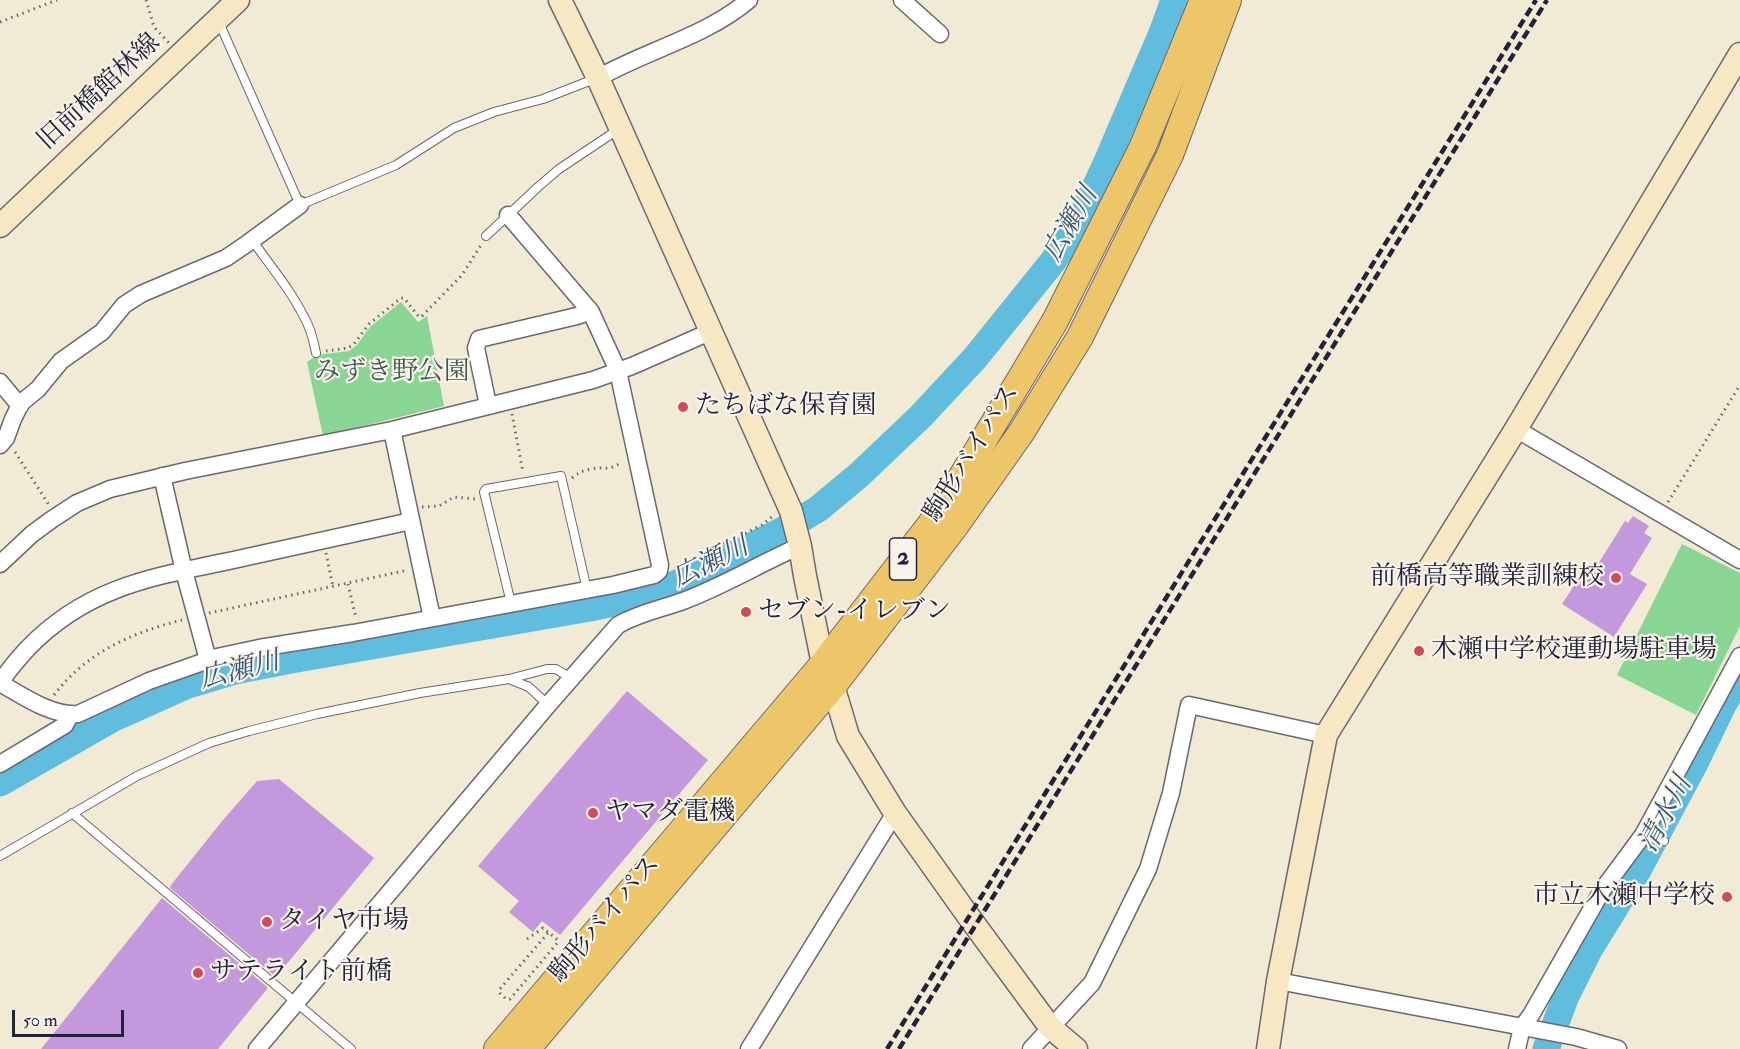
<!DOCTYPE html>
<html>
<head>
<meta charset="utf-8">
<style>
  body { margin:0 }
  #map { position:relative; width:1740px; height:1049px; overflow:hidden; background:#f1ead4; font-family:"IM FELL Double Pica",serif }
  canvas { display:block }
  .scale { position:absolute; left:12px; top:1010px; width:112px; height:27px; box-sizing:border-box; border:3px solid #22223b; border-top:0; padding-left:8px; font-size:18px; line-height:21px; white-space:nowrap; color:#22223b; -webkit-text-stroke:4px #f7f3e8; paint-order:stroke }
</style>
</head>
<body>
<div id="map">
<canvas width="1740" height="1049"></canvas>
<div class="scale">50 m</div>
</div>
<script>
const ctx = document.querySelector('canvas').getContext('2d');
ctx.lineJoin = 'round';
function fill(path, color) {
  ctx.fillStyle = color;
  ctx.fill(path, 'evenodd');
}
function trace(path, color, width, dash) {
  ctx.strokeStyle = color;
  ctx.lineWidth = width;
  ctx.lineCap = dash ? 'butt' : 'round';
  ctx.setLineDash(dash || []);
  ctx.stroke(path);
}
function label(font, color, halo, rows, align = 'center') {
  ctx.font = font + ' "IM FELL Double Pica","Noto Serif JP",serif';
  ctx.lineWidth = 4.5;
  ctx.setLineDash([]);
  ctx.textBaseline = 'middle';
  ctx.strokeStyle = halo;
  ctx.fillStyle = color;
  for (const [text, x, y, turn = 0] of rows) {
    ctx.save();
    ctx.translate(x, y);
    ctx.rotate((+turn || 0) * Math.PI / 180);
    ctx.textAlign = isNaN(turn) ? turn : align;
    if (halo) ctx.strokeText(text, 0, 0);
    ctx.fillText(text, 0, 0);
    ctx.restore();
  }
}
fill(new Path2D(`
  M 401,302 L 418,322 L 427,316 L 444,406 L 323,436 L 307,362 L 317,355 L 349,351 L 357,345 L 370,327 Z
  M 1682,544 L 1740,573 L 1740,626 L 1696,715 L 1617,675 Z`), '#89d694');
trace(new Path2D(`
  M 0,783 L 112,719 L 188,685 L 235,671 L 291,660 L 590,608 L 641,597 L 662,590 L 688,578 L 783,530 L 818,509 L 859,475 L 921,416 L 975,358 L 1054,260 L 1078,224 L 1106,164 L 1162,33 L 1174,0
  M 1546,1049 L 1566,996 L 1589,950 L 1637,872 L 1695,763 L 1724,703 L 1740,676`), '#60bdde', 27);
fill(new Path2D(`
  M 1633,516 L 1649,526 L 1644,533 L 1652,538 L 1630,574 L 1647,584 L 1614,637 L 1562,604 L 1581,575 L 1588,580 L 1625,521 L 1628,523 Z
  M 627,691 L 708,760 L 560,935 L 542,921 L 533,932 L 509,912 L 519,901 L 478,866 Z
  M 279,779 L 374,858 L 276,977 L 170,888 L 171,885 L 223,820 L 257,781 Z
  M 162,898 L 267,987 L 267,989 L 218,1049 L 41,1049 Z`), '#c498dd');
const lane = new Path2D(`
  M 218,20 L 300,205 L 396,165 L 454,128 L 494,112 L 543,99 L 597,78
  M 486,236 L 538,187 L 559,169 L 619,129
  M 252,240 C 272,268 294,294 308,325 C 312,334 314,343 316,353
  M 511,603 L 484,492 L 486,489 L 561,476 L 587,590
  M 509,679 L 529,687 L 548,705
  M 72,813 L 351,1049
  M 1641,835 L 1664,841
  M 0,856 L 137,776 L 209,743 L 249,731 L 317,714 L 420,693 L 509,679 L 547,669 L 556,669 L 571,678`);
const street = new Path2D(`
  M 902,0 L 940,34
  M 598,78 C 647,50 705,37 749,0
  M 0,382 L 20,406
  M 488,405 L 476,348 L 479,339 L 577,316 L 583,314 L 589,309
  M 1516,429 L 1740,560
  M 392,430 L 432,618
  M 0,445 L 6,438 L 13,419 L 21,403 L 38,389 L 61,361 L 102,332 L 124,305 L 141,294 L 226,258 L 248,243 L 300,205
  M 162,476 L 184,571 L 208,660
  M 0,564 L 32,534 L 51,520 L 77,503 L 110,489 L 185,471 L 392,430 L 593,380 L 632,366 L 712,331
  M 0,683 C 23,696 51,716 78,714 L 149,681 L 217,657 L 259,648 L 353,633 L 613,585 L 654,575 L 659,571 L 660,565 L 618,371 L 591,312 L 508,215
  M 0,683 C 8,670 18,659 28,648 C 92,582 162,576 247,557 C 301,545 356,533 411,521
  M 0,764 L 65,725 L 70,715
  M 1278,981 L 1576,1037 L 1618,1049
  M 257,1049 L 548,705 L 618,625 C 639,613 661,609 683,601 C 723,586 761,563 800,546
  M 749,1049 L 895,813
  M 1031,1049 L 1092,983 L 1148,869 L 1171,793 L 1189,705 L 1326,735
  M 1517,1049 L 1522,1027 L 1531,1015 L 1603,889 L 1643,835 L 1740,656`);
const secondary = new Path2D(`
  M 560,0 L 598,78 L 791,511 L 800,546 L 805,576 L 823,664 L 833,686 L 848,736 L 895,813 L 969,917 L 1050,1027 L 1076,1049
  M 0,226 L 238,0
  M 1268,1049 L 1278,981 L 1326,735 L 1516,429 L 1740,54`);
const primary = new Path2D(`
  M 497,1049 L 823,664 L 943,508 L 1055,321 L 1143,146 L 1203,0
  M 527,1049 L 833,686 L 956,525 L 1021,433 L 1080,337 L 1170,155 L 1228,0`);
trace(lane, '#6a6871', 10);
trace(street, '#6a6871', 19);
trace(secondary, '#6a6871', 25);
trace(primary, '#6a6871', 28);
trace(new Path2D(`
  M 146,0 L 154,27 L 169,43
  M 0,22 L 57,0
  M 326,351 L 348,348 L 354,344 L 369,324 L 401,298 L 404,298 L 419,317 L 422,316 L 462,275 L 481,245
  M 512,414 L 523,472
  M 15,452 L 49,505
  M 572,478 C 578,473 584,470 591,469 C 605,466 609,472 621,462
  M 1668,502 L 1740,385
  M 422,507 L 439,506 L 454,497 L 476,499
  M 326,553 L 333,587
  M 675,568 L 762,525 L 774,515
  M 348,584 L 356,618
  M 209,613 L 408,570
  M 54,695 C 87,652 131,633 182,620
  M 548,933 L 499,990 L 500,993 L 506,999 L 510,999 L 559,941
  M 527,939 L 543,928 L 559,941`), '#6a6871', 3, [1.5, 4.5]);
trace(lane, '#fff', 8);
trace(street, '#fff', 16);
trace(secondary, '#f7e8c3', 22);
trace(primary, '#ecc669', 26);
trace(new Path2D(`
  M 887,1049 L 1536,0
  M 899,1049 L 1547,0`), '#22223b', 4.5, [9, 4.5]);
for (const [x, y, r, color] of [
  [683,407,6,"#d1495b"],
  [1616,578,6,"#d1495b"],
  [746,612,6,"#d1495b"],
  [1419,651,6,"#d1495b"],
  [593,813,6,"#d1495b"],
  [1727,897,6,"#d1495b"],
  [267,922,6,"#d1495b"],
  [198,973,6,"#d1495b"]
]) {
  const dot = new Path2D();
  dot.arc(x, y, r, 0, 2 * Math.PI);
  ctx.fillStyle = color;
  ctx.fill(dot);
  trace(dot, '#f7f3e8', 2);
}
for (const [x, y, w] of [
  [903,559,27]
]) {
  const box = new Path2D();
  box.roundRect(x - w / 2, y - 21, w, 42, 4.5);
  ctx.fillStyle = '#f7f3e8';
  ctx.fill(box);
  trace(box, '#22223b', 1.5);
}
label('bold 24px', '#22223b', null, [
  ["2",903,559]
]);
label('26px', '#22223b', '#f7f3e8', [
  ["旧前橋館林線",100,93,-43],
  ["駒形バイパス",973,454,-58],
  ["駒形バイパス",606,920,-50]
]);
label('26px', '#415856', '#f7f3e8', [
  ["みずき野公園",392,373]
]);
label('26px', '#22223b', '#f7f3e8', [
  ["たちばな保育園",695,407],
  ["前橋高等職業訓練校",1604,578,"right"],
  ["セブン-イレブン",758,612],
  ["木瀬中学校運動場駐車場",1431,651],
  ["ヤマダ電機",605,813],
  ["市立木瀬中学校",1715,897,"right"],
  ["タイヤ市場",279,922],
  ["サテライト前橋",210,973]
], 'left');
label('italic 27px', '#385874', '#f7f3e8', [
  ["広瀬川",1072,225,-60],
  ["広瀬川",711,564,-26],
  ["広瀬川",240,672,-14],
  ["清水川",1667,815,-62]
]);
</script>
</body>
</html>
